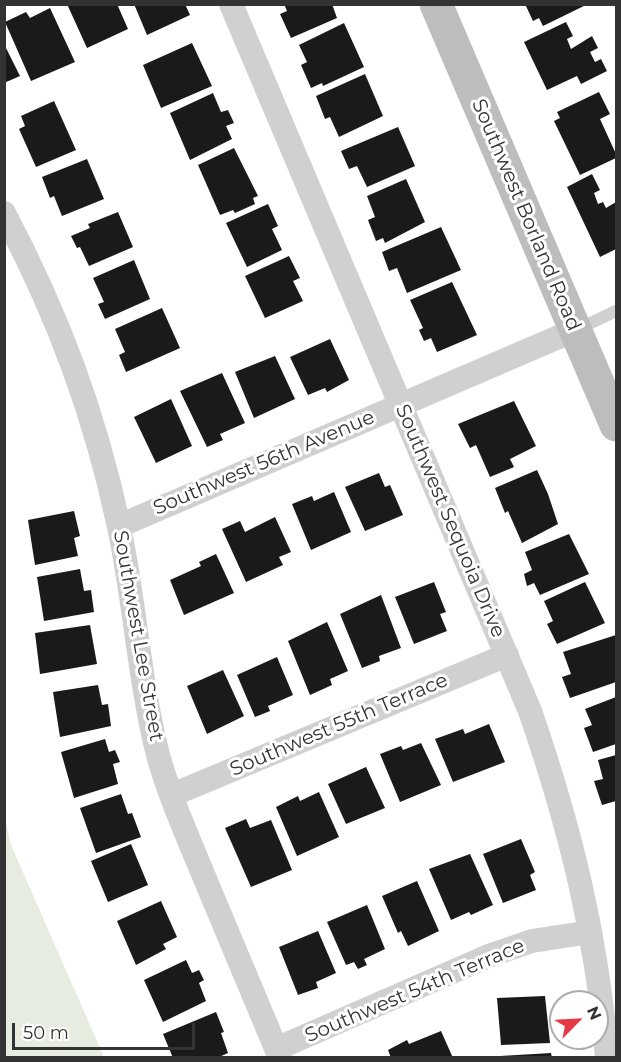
<!DOCTYPE html>
<html>
<head>
<meta charset="utf-8">
<style>
  body { margin:0 }
  #map { position:relative; width:621px; height:1062px; overflow:hidden; background:#fff; font-family:Montserrat,sans-serif }
  canvas { display:block }
  .frame { position:absolute; inset:0; border:6px solid #333; pointer-events:none }
  .north { position:absolute; left:549px; top:990px; width:60px; height:60px; box-sizing:border-box; background:#fff; border:2px solid #adadad; border-radius:50%; rotate:66deg; font-size:16px; font-weight:700; line-height:24px; text-align:center; color:#333 }
  .north::after { content:''; display:block; margin:auto; width:21px; height:27px; background:#e63946; clip-path:polygon(50% 0,100% 100%,50% 72%,0 100%) }
  .scale { position:absolute; left:12px; top:1023px; width:183px; height:27px; box-sizing:border-box; border:3px solid #333; border-top:0; padding-left:8px; font-size:18px; line-height:21px; white-space:nowrap; color:#333; -webkit-text-stroke:4px #fff; paint-order:stroke }
</style>
</head>
<body>
<div id="map">
<canvas width="621" height="1062"></canvas>
<div class="frame"></div>
<div class="north">N</div>
<div class="scale">50 m</div>
</div>
<script>
const ctx = document.querySelector('canvas').getContext('2d');
ctx.lineJoin = 'round';
function fill(path, color) {
  ctx.fillStyle = color;
  ctx.fill(path, 'evenodd');
}
function trace(path, color, width, dash) {
  ctx.strokeStyle = color;
  ctx.lineWidth = width;
  ctx.lineCap = dash ? 'butt' : 'round';
  ctx.setLineDash(dash || []);
  ctx.stroke(path);
}
function label(font, color, halo, rows, align = 'center') {
  ctx.font = font + ' Montserrat,sans-serif';
  ctx.lineWidth = 6;
  ctx.setLineDash([]);
  ctx.textBaseline = 'middle';
  ctx.strokeStyle = halo;
  ctx.fillStyle = color;
  for (const [text, x, y, turn = 0] of rows) {
    ctx.save();
    ctx.translate(x, y);
    ctx.rotate((+turn || 0) * Math.PI / 180);
    ctx.textAlign = isNaN(turn) ? turn : align;
    if (halo) ctx.strokeText(text, 0, 0);
    ctx.fillText(text, 0, 0);
    ctx.restore();
  }
}
fill(new Path2D(`
  M 5,818 L 11,845 L 104,1057 L 5,1057 Z`), '#e6ecdf');
fill(new Path2D(`
  M 67,4 L 117,4 L 128,29 L 87,48 Z
  M 134,4 L 185,4 L 190,15 L 147,35 Z
  M 284,4 L 332,4 L 337,18 L 291,38 L 280,14 L 287,11 Z
  M 525,4 L 588,4 L 543,26 L 539,18 L 533,21 Z
  M 50,8 L 75,62 L 31,81 L 5,22 L 26,12 L 30,18 Z
  M 566,22 L 573,36 L 567,39 L 571,49 L 592,36 L 598,48 L 590,52 L 595,62 L 601,59 L 607,71 L 581,84 L 577,76 L 547,90 L 524,42 Z
  M 344,23 L 364,67 L 323,86 L 322,83 L 311,88 L 301,65 L 307,62 L 299,45 Z
  M 192,43 L 212,86 L 161,108 L 143,65 Z
  M 4,44 L 20,76 L 4,83 Z
  M 365,74 L 383,116 L 339,137 L 330,117 L 325,119 L 316,96 Z
  M 599,92 L 610,114 L 600,119 L 616,154 L 616,158 L 580,175 L 554,121 L 560,118 L 557,112 Z
  M 213,93 L 221,112 L 228,110 L 234,123 L 226,126 L 232,139 L 190,160 L 170,113 Z
  M 54,101 L 76,150 L 36,167 L 19,129 L 25,126 L 21,116 Z
  M 398,127 L 415,166 L 367,187 L 357,166 L 349,169 L 341,151 Z
  M 234,148 L 258,196 L 253,198 L 255,204 L 235,213 L 233,210 L 220,215 L 198,165 Z
  M 87,159 L 104,199 L 62,216 L 54,196 L 50,198 L 42,177 Z
  M 592,174 L 600,190 L 594,193 L 598,204 L 603,202 L 606,208 L 616,202 L 616,249 L 600,257 L 567,187 Z
  M 406,179 L 425,222 L 385,243 L 383,238 L 376,241 L 368,220 L 375,217 L 367,196 Z
  M 268,204 L 278,226 L 272,229 L 282,250 L 247,267 L 226,223 Z
  M 118,212 L 133,247 L 89,266 L 80,247 L 77,248 L 71,236 L 90,228 L 88,224 Z
  M 441,227 L 461,270 L 407,293 L 397,268 L 389,271 L 382,252 Z
  M 289,256 L 300,278 L 293,281 L 303,301 L 265,318 L 245,276 Z
  M 134,260 L 150,299 L 105,319 L 98,304 L 104,302 L 93,278 Z
  M 452,282 L 477,335 L 437,352 L 431,338 L 424,341 L 419,330 L 423,328 L 410,300 Z
  M 162,308 L 180,348 L 126,372 L 119,355 L 125,352 L 115,329 Z
  M 330,339 L 349,380 L 327,392 L 325,388 L 308,395 L 290,357 Z
  M 275,356 L 295,399 L 254,418 L 235,372 Z
  M 222,373 L 245,423 L 220,434 L 223,440 L 207,447 L 180,391 Z
  M 171,399 L 192,446 L 156,463 L 134,417 Z
  M 514,401 L 536,446 L 510,459 L 514,467 L 490,477 L 476,445 L 470,448 L 458,424 Z
  M 537,470 L 548,494 L 558,524 L 522,543 L 508,511 L 505,513 L 495,488 Z
  M 379,473 L 385,487 L 390,485 L 403,515 L 365,531 L 345,487 Z
  M 334,492 L 351,532 L 311,550 L 292,504 L 312,496 L 314,501 Z
  M 74,511 L 80,536 L 74,538 L 78,556 L 35,565 L 28,520 Z
  M 275,517 L 291,552 L 279,557 L 283,565 L 246,582 L 222,529 L 240,521 L 245,532 Z
  M 569,534 L 589,574 L 540,595 L 534,583 L 527,586 L 524,574 L 532,570 L 525,552 Z
  M 216,554 L 234,593 L 184,615 L 170,580 L 201,566 L 199,562 Z
  M 80,569 L 84,591 L 91,590 L 94,612 L 44,621 L 37,577 Z
  M 434,582 L 446,612 L 440,614 L 447,631 L 414,644 L 395,597 Z
  M 585,582 L 605,623 L 557,644 L 547,624 L 553,621 L 544,601 Z
  M 381,595 L 401,648 L 379,656 L 380,661 L 362,668 L 340,614 Z
  M 327,622 L 348,671 L 330,679 L 332,685 L 310,695 L 288,641 Z
  M 90,625 L 97,664 L 40,674 L 35,633 Z
  M 616,635 L 616,682 L 570,698 L 562,677 L 571,674 L 563,652 Z
  M 277,657 L 293,695 L 268,706 L 270,711 L 255,717 L 237,675 Z
  M 223,670 L 244,716 L 207,734 L 187,686 Z
  M 98,685 L 102,705 L 108,704 L 111,726 L 60,737 L 53,692 Z
  M 616,697 L 616,744 L 593,752 L 584,728 L 592,725 L 585,709 Z
  M 489,724 L 505,762 L 453,782 L 435,739 L 463,729 L 465,734 Z
  M 105,739 L 109,752 L 115,750 L 120,762 L 113,764 L 118,784 L 74,798 L 61,752 Z
  M 421,743 L 441,785 L 400,802 L 380,754 L 401,746 L 403,750 Z
  M 616,755 L 616,801 L 602,805 L 594,781 L 603,779 L 598,760 Z
  M 366,767 L 385,808 L 346,824 L 328,784 Z
  M 319,792 L 339,837 L 297,856 L 276,807 L 298,796 L 300,801 Z
  M 121,794 L 128,814 L 132,813 L 141,837 L 96,853 L 80,808 Z
  M 246,819 L 250,828 L 271,820 L 292,870 L 251,887 L 225,828 Z
  M 521,839 L 535,872 L 530,875 L 536,890 L 503,903 L 483,854 Z
  M 131,844 L 148,885 L 108,902 L 91,861 Z
  M 470,854 L 493,905 L 471,915 L 469,912 L 451,920 L 429,869 Z
  M 417,881 L 439,931 L 408,946 L 401,931 L 398,933 L 382,896 Z
  M 161,901 L 177,937 L 163,944 L 166,949 L 136,965 L 117,921 Z
  M 367,905 L 385,949 L 364,959 L 367,965 L 358,969 L 354,962 L 346,965 L 327,922 Z
  M 318,931 L 336,973 L 316,982 L 318,988 L 298,995 L 279,947 Z
  M 186,960 L 192,973 L 199,970 L 204,980 L 199,983 L 206,1001 L 163,1022 L 144,980 Z
  M 545,996 L 550,1043 L 501,1045 L 497,998 Z
  M 216,1012 L 224,1032 L 221,1033 L 228,1053 L 217,1058 L 173,1058 L 163,1034 Z
  M 441,1031 L 453,1058 L 391,1058 L 388,1050 L 407,1040 L 409,1044 Z
  M 551,1053 L 552,1058 L 500,1058 L 500,1056 Z`), '#1a1a1a');
trace(new Path2D(`
  M 576,330 L 616,311`), '#d0d0d0', 12);
trace(new Path2D(`
  M 231,4 L 530,711 C 570,827 597,935 607,1058
  M 4,213 C 58,315 95,414 119,527 C 135,602 139,680 158,755 C 169,795 187,835 203,874 C 228,935 254,996 280,1058
  M 119,526 L 575,330
  M 172,795 L 507,655
  M 276,1049 L 491,955 L 532,941 L 590,932`), '#d0d0d0', 24);
trace(new Path2D(`
  M 436,4 L 616,425`), '#bdbdbd', 33);
label('20px', '#333', '#fff', [
  ["Southwest Borland Road",526,215,67],
  ["Southwest 56th Avenue",264,463,-23],
  ["Southwest Sequoia Drive",450,521,67],
  ["Southwest Lee Street",138,636,80],
  ["Southwest 55th Terrace",339,725,-23],
  ["Southwest 54th Terrace",415,991,-23]
]);
</script>
</body>
</html>
